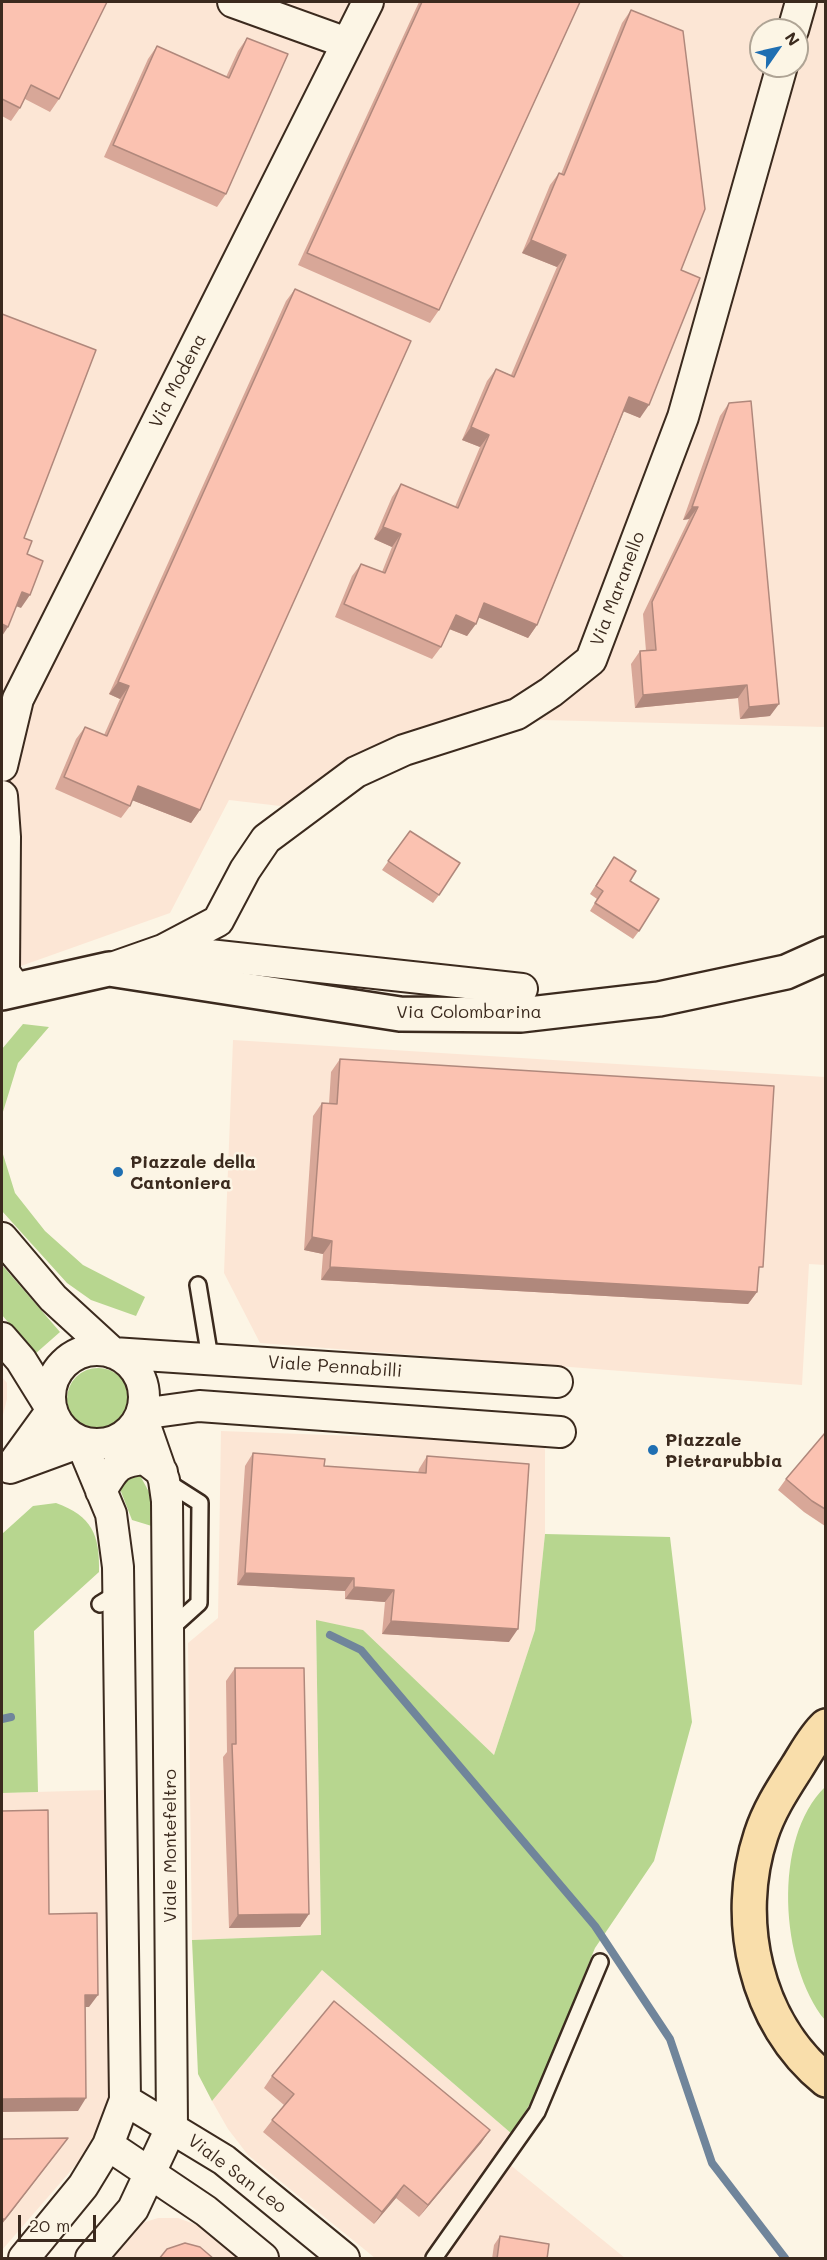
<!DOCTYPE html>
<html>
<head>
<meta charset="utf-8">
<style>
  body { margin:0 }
  #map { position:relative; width:827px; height:2260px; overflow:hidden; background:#fcf5e5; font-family:Mali,sans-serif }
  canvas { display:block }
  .frame { position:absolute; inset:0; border:3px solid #3b2a1e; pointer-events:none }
  .north { position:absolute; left:749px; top:18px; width:60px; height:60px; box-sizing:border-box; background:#fcf5e5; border:2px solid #afa495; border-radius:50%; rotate:56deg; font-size:16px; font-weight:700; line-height:24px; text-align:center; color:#3b2a1e }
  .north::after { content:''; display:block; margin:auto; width:21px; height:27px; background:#1f6fb2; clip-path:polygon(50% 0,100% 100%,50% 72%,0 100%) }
  .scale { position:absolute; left:18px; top:2215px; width:78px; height:27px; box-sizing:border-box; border:3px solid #3b2a1e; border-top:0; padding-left:8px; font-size:18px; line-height:21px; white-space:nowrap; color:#3b2a1e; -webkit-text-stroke:4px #fcf5e5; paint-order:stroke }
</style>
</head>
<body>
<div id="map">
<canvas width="827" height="2260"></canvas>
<div class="frame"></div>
<div class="north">N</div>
<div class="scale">20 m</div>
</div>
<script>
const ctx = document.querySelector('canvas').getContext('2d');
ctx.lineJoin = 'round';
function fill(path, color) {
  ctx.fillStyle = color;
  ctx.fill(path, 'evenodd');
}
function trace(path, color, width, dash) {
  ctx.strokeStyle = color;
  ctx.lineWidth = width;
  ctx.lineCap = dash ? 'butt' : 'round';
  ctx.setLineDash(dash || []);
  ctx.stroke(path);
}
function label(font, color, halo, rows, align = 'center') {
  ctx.font = font + ' Mali,sans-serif';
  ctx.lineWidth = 5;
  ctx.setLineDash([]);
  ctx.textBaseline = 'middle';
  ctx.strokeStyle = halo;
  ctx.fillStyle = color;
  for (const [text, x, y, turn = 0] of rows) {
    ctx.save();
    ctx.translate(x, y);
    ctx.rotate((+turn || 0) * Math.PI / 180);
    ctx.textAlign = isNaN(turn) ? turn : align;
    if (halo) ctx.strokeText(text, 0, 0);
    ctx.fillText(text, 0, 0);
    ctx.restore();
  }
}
fill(new Path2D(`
  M 2,2 L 825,2 L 825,727 L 542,720 L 416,741 L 297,808 L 229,800 L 170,913 L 4,972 L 2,955 ZM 761,30 L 797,30 L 797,66 L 761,66 Z
  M 233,1040 L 825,1077 L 825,1265 L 809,1264 L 802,1385 L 260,1343 L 224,1273 Z
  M 2,1377 L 7,1383 L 7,1399 L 2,1419 Z
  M 221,1431 L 545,1443 L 545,1534 L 535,1630 L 494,1755 L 363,1630 L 316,1621 L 321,1935 L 192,1940 L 188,1643 L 218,1618 Z
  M 105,1790 L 113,2092 L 94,2144 L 2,2250 L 2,1793 Z
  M 322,1970 L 512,2134 L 498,2155 L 625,2258 L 375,2258 L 248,2155 L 228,2129 L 212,2101 Z
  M 158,2218 L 178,2218 L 197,2225 L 238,2258 L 110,2258 L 139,2224 Z`), '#fce6d5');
fill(new Path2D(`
  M 23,1024 L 49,1027 L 18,1063 L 2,1115 L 2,1151 L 15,1193 L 45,1231 L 83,1265 L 145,1297 L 136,1316 L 91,1300 L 67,1283 L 2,1211 L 2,1049 Z
  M 2,1265 L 60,1332 L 35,1354 L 2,1315 Z
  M67 1399a31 31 0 1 1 62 0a31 31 0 1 1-62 0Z
  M 136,1468 L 149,1492 L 155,1527 L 132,1520 L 116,1479 Z
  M 56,1503 C 92,1516 100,1535 99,1572 L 34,1631 L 38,1792 L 2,1793 L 2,1534 L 33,1506 Z
  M 545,1534 L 670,1537 L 692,1722 L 654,1861 L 595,1948 L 535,2095 L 512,2134 L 322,1970 L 212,2101 L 198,2074 L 192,1940 L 321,1935 L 316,1620 L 363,1630 L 494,1755 L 535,1630 Z
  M 825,1787 L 825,2020 C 780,1965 772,1838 825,1787 Z`), '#b7d68f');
trace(new Path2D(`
  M 330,1635 L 361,1650 L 595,1926 L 670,2039 L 712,2163 L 785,2258
  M 2,1719 L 11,1717`), '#70859b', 8);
const lane = new Path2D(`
  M 198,1285 L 210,1358
  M 164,1480 L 200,1503 L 199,1603 L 168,1631
  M 100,1604 L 118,1593
  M 434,2258 L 537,2112 L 600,1962`);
const street = new Path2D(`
  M 233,2 L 347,43
  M 793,30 L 801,2
  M 2,766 L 18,699 L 368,2
  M 2,796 L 5,837 L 4,972 L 16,989
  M 163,950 L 522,989
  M 109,969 L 163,950 L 218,921 L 245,870 L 266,839 L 356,772 L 404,750 L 517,714 L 551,692 L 591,660 L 683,417 L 782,66
  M 2,1238 L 53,1298 L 113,1353 L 557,1382
  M 2,1338 L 21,1360 L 52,1410 L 10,1468 L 81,1442 L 111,1514 L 118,1567 L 125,2100 L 108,2145 L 83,2186 L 24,2258
  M50 1397a47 47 0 1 1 94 0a47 47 0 1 1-94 0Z
  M 101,1491 C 114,1469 117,1461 145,1459 L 162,1472
  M 125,2100 L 224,2160 L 344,2258
  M 108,2145 L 206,2211 L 263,2258
  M 91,2258 L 133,2209 L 172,2126 L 167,1501 L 164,1480 L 141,1414 L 199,1406 L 560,1432`);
const secondary = new Path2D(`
  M 2,993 L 109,969 L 400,1014 L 521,1015 L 659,999 L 786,972 L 826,954`);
const highway = new Path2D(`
  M 826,1726 C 814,1737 806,1753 797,1767 C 783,1789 769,1810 761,1835 C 733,1919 755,2023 826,2080`);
trace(lane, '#3b2a1e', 20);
trace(street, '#3b2a1e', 34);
trace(secondary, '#3b2a1e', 38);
trace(highway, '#3b2a1e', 38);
trace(lane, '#fcf5e5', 15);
trace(street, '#fcf5e5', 30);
trace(secondary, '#fcf5e5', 33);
trace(highway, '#f9deab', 33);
fill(new Path2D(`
  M 2,2 L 59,99 L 50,112 L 25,99 L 20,108 L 11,121 L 2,116 Z
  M 419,2 L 580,2 L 439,310 L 430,323 L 298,265 Z
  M 631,10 L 681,270 L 640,418 L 624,411 L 537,625 L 528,638 L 479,617 L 467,636 L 449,629 L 441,647 L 432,659 L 335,617 L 352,576 L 361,564 L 382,572 L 392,547 L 374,539 L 392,497 L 401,484 L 455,507 L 480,447 L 462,440 L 487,381 L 496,369 L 511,375 L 557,267 L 522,253 L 550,185 L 559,173 L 561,174 L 622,23 Z
  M 247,38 L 226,194 L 217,207 L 104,157 L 148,59 L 157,46 L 226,77 L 238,51 Z
  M 295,289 L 200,810 L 191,823 L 132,800 L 130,806 L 121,818 L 55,789 L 76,739 L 85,727 L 104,735 L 120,699 L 109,694 L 286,301 Z
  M 729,403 L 770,716 L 740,719 L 738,698 L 635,708 L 631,664 L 640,651 L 646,651 L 643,614 L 689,519 L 683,520 L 720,416 Z
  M 410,831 L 439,895 L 433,903 L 382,870 Z
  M 614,857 L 630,881 L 639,931 L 633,939 L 590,911 L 597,899 L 590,894 Z
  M 340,1059 L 758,1273 L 757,1292 L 748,1304 L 321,1280 L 323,1254 L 304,1250 L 313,1116 L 322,1103 L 329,1104 L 331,1072 Z
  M 825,1433 L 825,1526 L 804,1512 L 778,1490 L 786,1479 Z
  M 253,1453 L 324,1466 L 418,1473 L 419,1469 L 427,1456 L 509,1642 L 382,1634 L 385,1602 L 345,1599 L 345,1591 L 237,1585 L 245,1466 Z
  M 235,1668 L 309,1914 L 300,1927 L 229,1928 L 223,1757 L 227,1752 L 226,1681 Z
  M 272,2076 L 490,2130 L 481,2143 L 419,2217 L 396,2198 L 374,2224 L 263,2132 L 284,2105 L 264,2088 Z
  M 500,2236 L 547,2259 L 492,2259 L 494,2245 Z`), '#d8a798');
fill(new Path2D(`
  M 531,240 L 566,255 L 557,267 L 522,253 Z
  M 629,397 L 649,405 L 640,418 L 620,410 Z
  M 471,427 L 489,435 L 480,447 L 462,440 Z
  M 692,507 L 698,507 L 689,519 L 683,520 Z
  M 383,527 L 401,534 L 392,547 L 374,539 Z
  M 22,592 L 30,595 L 21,608 L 13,605 Z
  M 484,603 L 537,625 L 528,638 L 475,616 Z
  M 456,615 L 476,624 L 467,636 L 447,628 Z
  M 2,624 L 8,627 L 2,636 Z
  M 118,682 L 129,686 L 120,699 L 109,694 Z
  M 747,685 L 738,698 L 635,708 L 643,695 Z
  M 779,704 L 770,716 L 740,719 L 749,707 Z
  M 138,786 L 200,810 L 191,823 L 129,799 Z
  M 312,1237 L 332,1241 L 323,1254 L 304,1250 Z
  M 330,1267 L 757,1292 L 748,1304 L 321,1280 Z
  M 245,1573 L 354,1578 L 345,1591 L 237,1585 Z
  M 354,1587 L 394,1590 L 385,1602 L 345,1599 Z
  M 391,1621 L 518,1629 L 509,1642 L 382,1634 Z
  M 309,1914 L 300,1927 L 229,1928 L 238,1915 Z
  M 85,1995 L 98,1995 L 89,2007 L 76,2007 Z
  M 86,2098 L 78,2111 L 2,2112 L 2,2099 Z
  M 490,2130 L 481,2143 L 419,2217 L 428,2205 Z
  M 68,2138 L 59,2150 L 2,2224 L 2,2219 Z
  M 404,2185 L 396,2198 L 374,2224 L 382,2212 Z`), '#b0887c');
const building = new Path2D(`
  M 2,2 L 107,2 L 59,99 L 31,85 L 20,108 L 2,99 Z
  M 422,2 L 580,2 L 439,310 L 307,253 Z
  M 631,10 L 683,31 L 705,209 L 681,270 L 700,278 L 649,405 L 629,397 L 537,625 L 484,603 L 476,624 L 456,615 L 441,647 L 344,604 L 361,564 L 385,573 L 401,534 L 383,527 L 401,484 L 458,508 L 489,435 L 471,427 L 496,369 L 514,377 L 566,255 L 531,240 L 559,173 L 564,175 Z
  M 247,38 L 288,54 L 226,194 L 113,145 L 157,46 L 229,78 Z
  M 295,289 L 411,341 L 200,810 L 138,786 L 130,806 L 64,777 L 85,727 L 107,736 L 129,686 L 118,682 Z
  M 2,314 L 96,350 L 24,538 L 32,541 L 27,554 L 43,561 L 30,595 L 22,592 L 8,627 L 2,624 Z
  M 751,401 L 779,704 L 749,707 L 747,685 L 643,695 L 640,651 L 656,650 L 652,602 L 698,507 L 692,507 L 729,403 Z
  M 410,831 L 460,863 L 439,895 L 388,861 Z
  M 614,857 L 636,871 L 630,881 L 659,899 L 639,931 L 595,903 L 603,891 L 596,886 Z
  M 340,1059 L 774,1086 L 763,1267 L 759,1267 L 757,1292 L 330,1267 L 332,1241 L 312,1237 L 322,1103 L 337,1104 Z
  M 825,1433 L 825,1509 L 812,1501 L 786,1479 Z
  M 253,1453 L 325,1459 L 324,1466 L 426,1473 L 427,1456 L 529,1464 L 518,1629 L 391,1621 L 394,1590 L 354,1587 L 354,1578 L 245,1573 Z
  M 235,1668 L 304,1668 L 309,1914 L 238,1915 L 232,1744 L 236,1744 Z
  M 48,1810 L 49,1914 L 97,1913 L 98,1995 L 85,1995 L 86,2098 L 2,2099 L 2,1811 Z
  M 334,2001 L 490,2130 L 428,2205 L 404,2185 L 382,2212 L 272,2120 L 294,2094 L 272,2076 Z
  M 68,2138 L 5,2219 L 2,2219 L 2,2139 Z
  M 500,2236 L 549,2244 L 547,2259 L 497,2259 Z
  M 185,2243 L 200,2247 L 214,2259 L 159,2259 L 167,2249 Z`);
fill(building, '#fbc2b1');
trace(building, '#b0887c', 1.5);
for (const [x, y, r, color] of [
  [118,1172,6,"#1f6fb2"],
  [653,1450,6,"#1f6fb2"]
]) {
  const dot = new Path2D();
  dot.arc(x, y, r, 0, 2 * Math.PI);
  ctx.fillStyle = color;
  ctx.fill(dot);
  trace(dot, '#fcf5e5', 2);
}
label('18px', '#3b2a1e', '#fcf5e5', [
  ["Via Modena",178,381,-63],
  ["Via Maranello",618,589,-69],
  ["Via Colombarina",469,1012],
  ["Viale Pennabilli",335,1367,4],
  ["Viale Montefeltro",170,1846,-90],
  ["Viale San Leo",237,2174,37]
]);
label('bold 18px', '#3b2a1e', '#fcf5e5', [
  ["Piazzale della",130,1162],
  ["Cantoniera",130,1183],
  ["Piazzale",665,1440],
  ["Pietrarubbia",665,1461]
], 'left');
</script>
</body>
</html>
